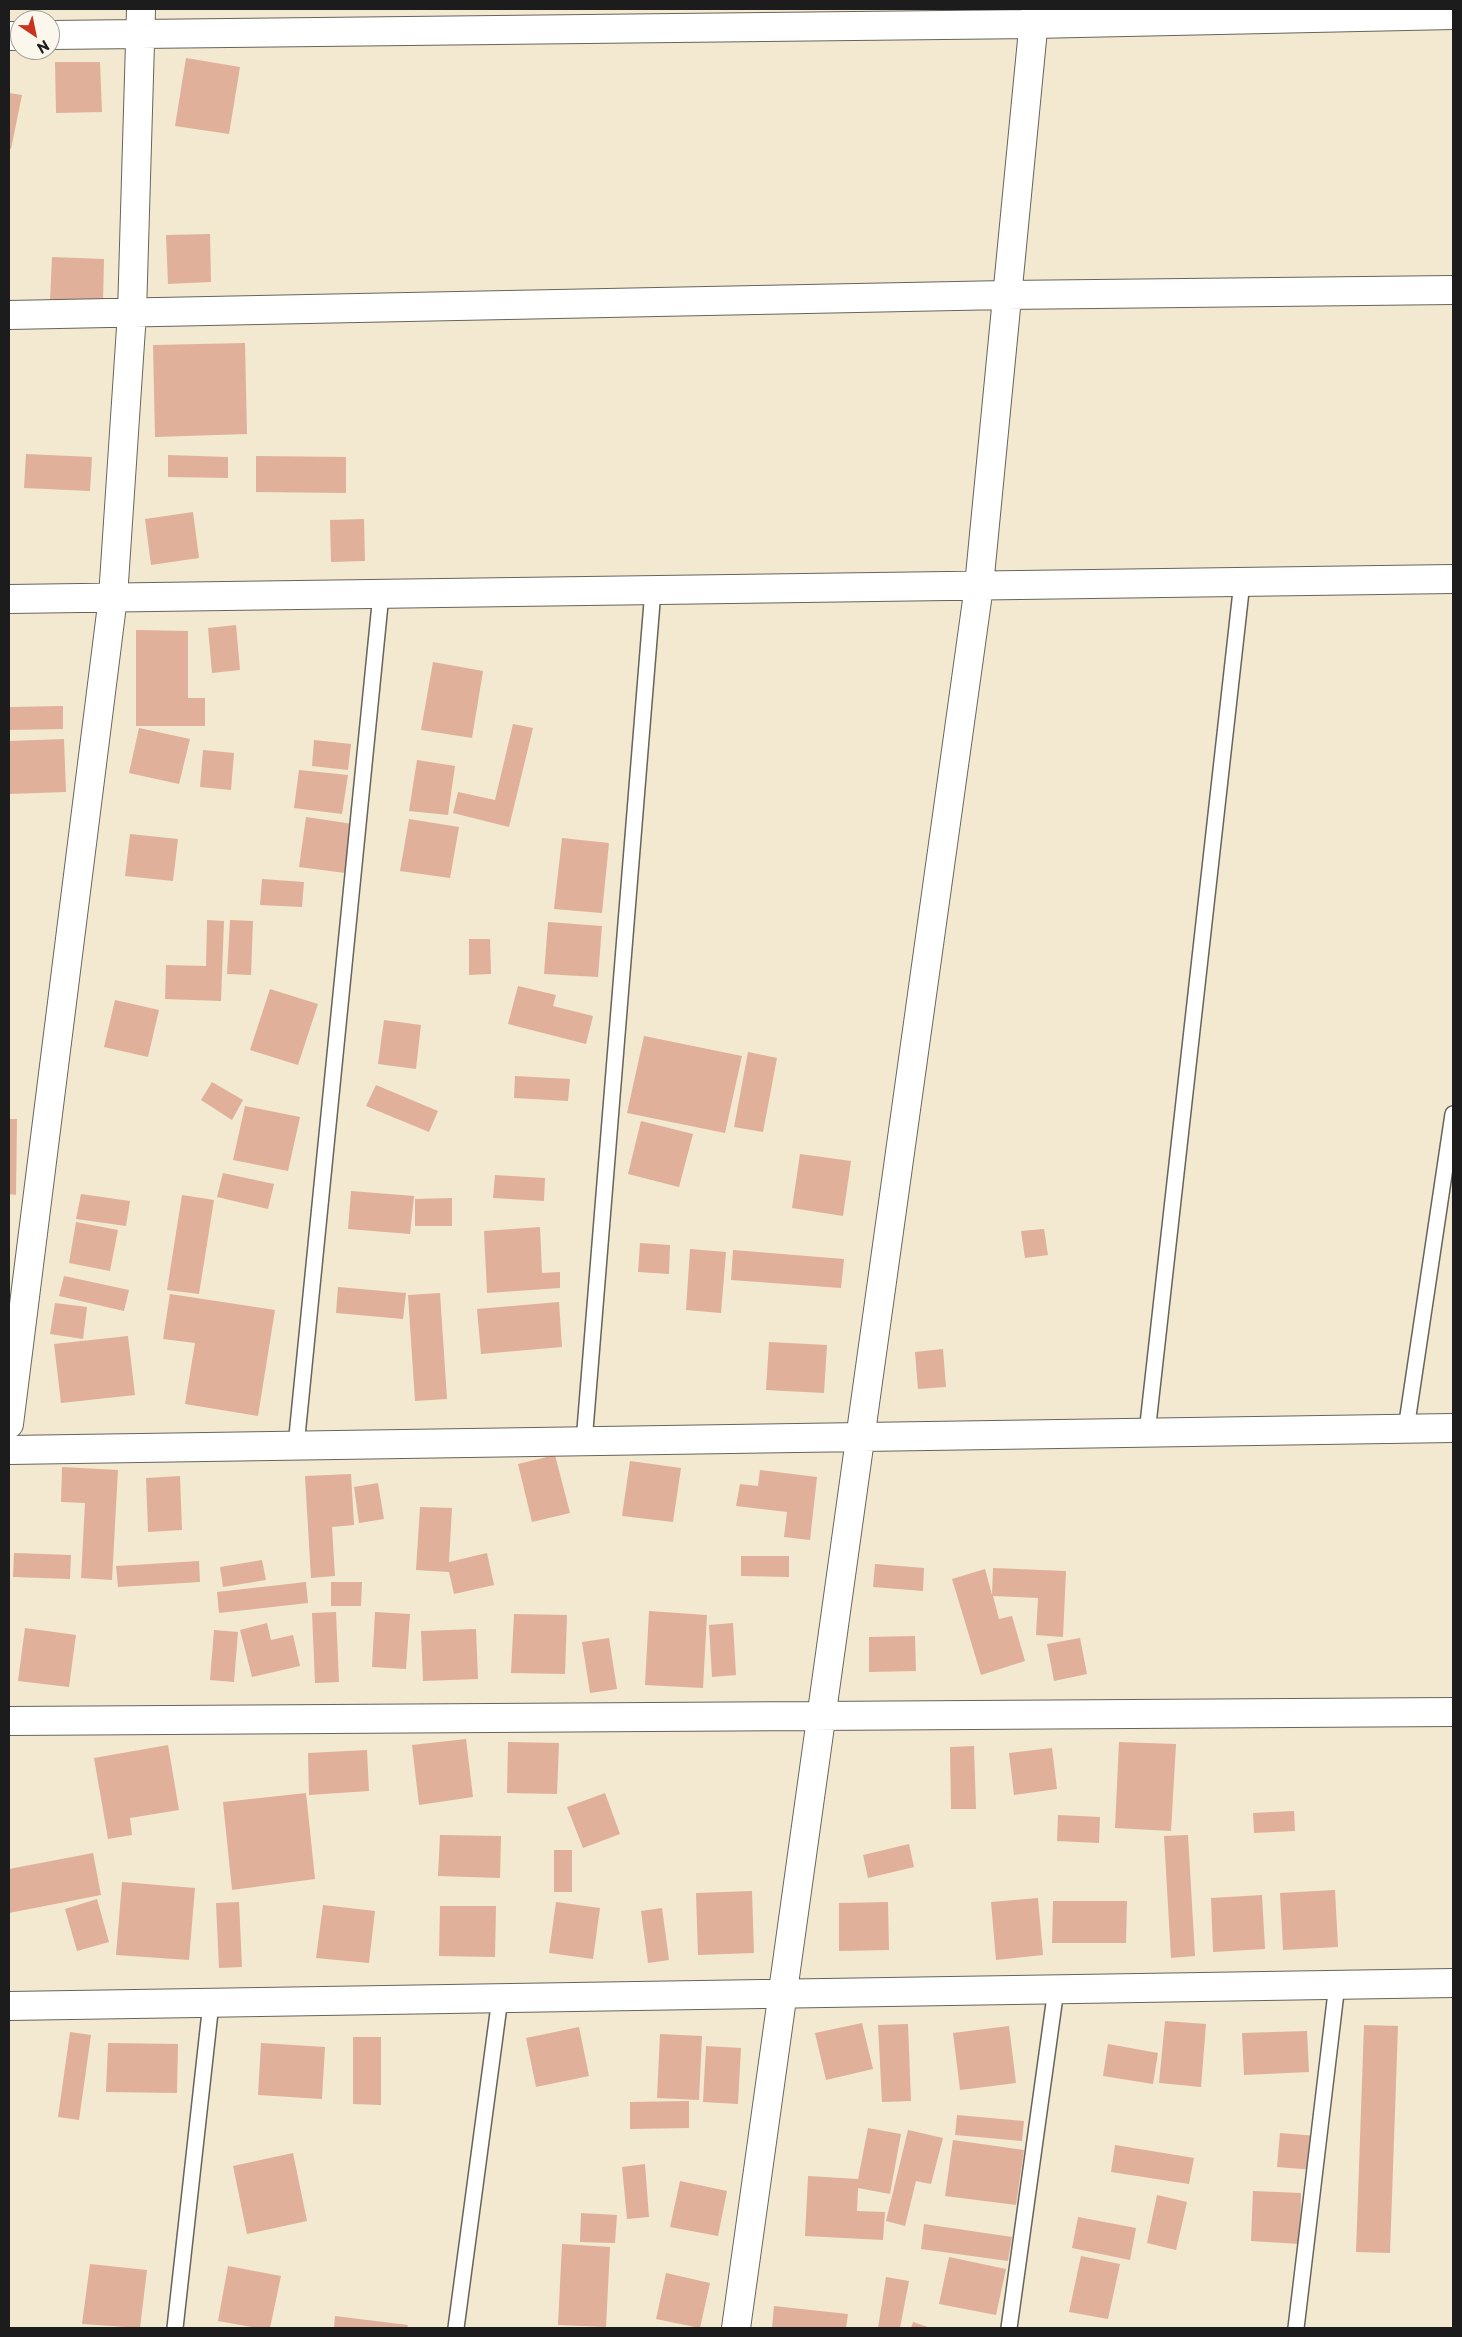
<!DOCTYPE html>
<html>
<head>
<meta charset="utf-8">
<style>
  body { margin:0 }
  #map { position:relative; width:1462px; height:2337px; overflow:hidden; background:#f2e9d0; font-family:"Playpen Sans",sans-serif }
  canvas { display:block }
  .frame { position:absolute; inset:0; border:10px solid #1c1c1c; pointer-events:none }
  .north { position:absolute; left:10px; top:10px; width:50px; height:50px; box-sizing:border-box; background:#fbf7ec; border:1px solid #a29f99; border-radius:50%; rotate:146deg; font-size:14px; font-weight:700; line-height:20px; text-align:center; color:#1c1c1c }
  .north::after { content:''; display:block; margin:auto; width:18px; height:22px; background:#c8321e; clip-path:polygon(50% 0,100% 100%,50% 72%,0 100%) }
</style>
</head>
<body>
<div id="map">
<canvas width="1462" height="2337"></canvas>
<div class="frame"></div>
<div class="north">N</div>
</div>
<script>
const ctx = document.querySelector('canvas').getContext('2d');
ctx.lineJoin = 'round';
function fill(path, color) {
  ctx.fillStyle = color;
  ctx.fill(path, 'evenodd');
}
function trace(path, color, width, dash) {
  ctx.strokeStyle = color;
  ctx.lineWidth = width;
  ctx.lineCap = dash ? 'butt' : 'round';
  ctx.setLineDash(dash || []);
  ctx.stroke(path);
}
fill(new Path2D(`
  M 186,58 L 240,67 L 229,134 L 175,126 Z
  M 55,62 L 100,62 L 102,112 L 56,113 Z
  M 9,93 L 22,95 L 11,149 L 9,148 Z
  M 210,234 L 211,282 L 168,284 L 166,235 Z
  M 52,257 L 104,259 L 103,303 L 50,301 Z
  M 245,343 L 247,434 L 155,437 L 153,345 Z
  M 26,454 L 92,457 L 90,491 L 24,488 Z
  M 168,455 L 228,457 L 228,478 L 168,477 Z
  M 256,456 L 346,457 L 346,493 L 256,492 Z
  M 193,512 L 199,558 L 151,565 L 145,519 Z
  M 364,519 L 365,561 L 331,562 L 330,520 Z
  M 236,625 L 240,670 L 212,673 L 208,628 Z
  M 136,630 L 188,631 L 188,698 L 205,698 L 205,726 L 136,726 Z
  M 433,662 L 483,671 L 472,738 L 421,730 Z
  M 63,706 L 63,729 L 9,730 L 9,707 Z
  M 513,724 L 533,728 L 509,827 L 453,813 L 458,792 L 495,800 Z
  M 139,728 L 190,739 L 179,784 L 129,773 Z
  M 64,739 L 66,792 L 9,794 L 9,741 Z
  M 314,740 L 351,744 L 348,770 L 312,766 Z
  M 203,750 L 234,753 L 231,790 L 200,787 Z
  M 417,760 L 455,766 L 448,815 L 409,811 Z
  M 299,770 L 348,775 L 342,814 L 294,808 Z
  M 306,817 L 353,824 L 345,873 L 299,867 Z
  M 409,819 L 459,827 L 450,878 L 400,871 Z
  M 130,834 L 178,839 L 173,881 L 125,876 Z
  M 562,838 L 609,843 L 602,913 L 554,909 Z
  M 262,879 L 304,882 L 302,907 L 260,905 Z
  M 207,920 L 224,921 L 221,1001 L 165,999 L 166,965 L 206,966 Z
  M 230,920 L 253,921 L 251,975 L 227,974 Z
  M 548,922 L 602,926 L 598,977 L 544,974 Z
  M 469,939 L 490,939 L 491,974 L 469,975 Z
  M 518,986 L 556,995 L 553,1006 L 593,1016 L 586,1044 L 508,1024 Z
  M 270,989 L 318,1004 L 298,1065 L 250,1050 Z
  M 115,1000 L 159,1010 L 148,1057 L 104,1047 Z
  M 384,1020 L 421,1025 L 416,1069 L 378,1064 Z
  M 644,1036 L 742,1056 L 725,1133 L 627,1113 Z
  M 748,1052 L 777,1058 L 763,1132 L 734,1127 Z
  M 515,1076 L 570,1079 L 568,1101 L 514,1098 Z
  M 212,1082 L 243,1100 L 232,1120 L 201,1100 Z
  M 376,1085 L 438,1111 L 429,1132 L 366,1106 Z
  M 245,1106 L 300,1117 L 288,1171 L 233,1160 Z
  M 9,1119 L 17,1119 L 16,1195 L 9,1194 Z
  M 641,1121 L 693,1134 L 679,1187 L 628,1174 Z
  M 800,1154 L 851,1161 L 843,1216 L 792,1208 Z
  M 223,1173 L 274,1184 L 268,1209 L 217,1197 Z
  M 495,1175 L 545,1178 L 544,1201 L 493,1198 Z
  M 351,1191 L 414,1196 L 410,1234 L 348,1229 Z
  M 81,1194 L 130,1201 L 126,1226 L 76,1219 Z
  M 182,1195 L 214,1200 L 199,1294 L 167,1290 Z
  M 452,1198 L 452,1226 L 415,1226 L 415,1199 Z
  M 76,1222 L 118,1230 L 110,1271 L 69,1263 Z
  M 540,1227 L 542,1273 L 560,1272 L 560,1288 L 487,1293 L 484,1231 Z
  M 1044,1229 L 1048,1255 L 1025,1258 L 1021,1231 Z
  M 640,1243 L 670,1245 L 669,1274 L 638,1272 Z
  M 690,1249 L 726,1252 L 721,1313 L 686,1310 Z
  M 733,1250 L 844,1259 L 841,1288 L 731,1280 Z
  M 64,1276 L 129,1290 L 124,1311 L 59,1296 Z
  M 338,1287 L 406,1293 L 403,1319 L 336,1313 Z
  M 440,1293 L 447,1399 L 415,1401 L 408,1295 Z
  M 170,1294 L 275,1310 L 258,1416 L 185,1404 L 195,1343 L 163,1339 Z
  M 559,1302 L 562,1347 L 481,1354 L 477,1309 Z
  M 55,1303 L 87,1307 L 83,1339 L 50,1334 Z
  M 128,1336 L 135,1395 L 61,1403 L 54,1344 Z
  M 769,1342 L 827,1345 L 824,1393 L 766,1390 Z
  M 943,1349 L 946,1387 L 918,1389 L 915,1352 Z
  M 555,1455 L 570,1513 L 532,1522 L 518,1464 Z
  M 630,1461 L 681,1468 L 673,1522 L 622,1516 Z
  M 62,1467 L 118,1470 L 112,1580 L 81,1578 L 85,1503 L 61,1502 Z
  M 760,1470 L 817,1477 L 810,1540 L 784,1537 L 787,1512 L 736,1506 L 740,1484 L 758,1486 Z
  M 351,1474 L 354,1525 L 332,1527 L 335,1576 L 311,1578 L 305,1476 Z
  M 180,1476 L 182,1530 L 148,1532 L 146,1478 Z
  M 378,1483 L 384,1519 L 359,1523 L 354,1487 Z
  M 420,1507 L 452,1508 L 449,1562 L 487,1553 L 494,1585 L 454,1594 L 449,1572 L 416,1570 Z
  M 14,1553 L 71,1555 L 70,1579 L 13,1577 Z
  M 741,1556 L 789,1556 L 789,1577 L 741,1576 Z
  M 262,1560 L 266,1580 L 223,1587 L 220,1567 Z
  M 199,1561 L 200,1582 L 118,1587 L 116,1566 Z
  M 875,1564 L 924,1568 L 923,1591 L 873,1587 Z
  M 993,1568 L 1066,1571 L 1063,1637 L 1036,1635 L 1038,1598 L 993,1596 L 999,1619 L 1012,1616 L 1025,1661 L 981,1675 L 952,1579 L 985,1569 L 992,1595 Z
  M 306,1582 L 308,1603 L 219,1613 L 217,1592 Z
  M 331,1582 L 362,1582 L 361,1606 L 331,1606 Z
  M 649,1611 L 707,1615 L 703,1688 L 645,1685 Z
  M 336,1612 L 339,1682 L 315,1683 L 312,1613 Z
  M 375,1612 L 410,1614 L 406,1669 L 372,1667 Z
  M 514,1614 L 567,1615 L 565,1674 L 511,1673 Z
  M 267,1623 L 271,1640 L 293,1635 L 300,1666 L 252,1677 L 240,1630 Z
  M 733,1623 L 736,1675 L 712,1677 L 709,1625 Z
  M 25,1628 L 76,1635 L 69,1687 L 18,1681 Z
  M 476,1629 L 478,1679 L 423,1681 L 421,1631 Z
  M 214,1630 L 238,1632 L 234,1682 L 210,1680 Z
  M 915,1636 L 916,1671 L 869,1672 L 869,1637 Z
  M 609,1638 L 617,1689 L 590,1693 L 582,1642 Z
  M 1080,1638 L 1087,1674 L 1054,1681 L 1047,1644 Z
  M 466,1739 L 473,1797 L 419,1805 L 412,1745 Z
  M 508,1742 L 559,1743 L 557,1794 L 507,1793 Z
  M 1119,1742 L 1176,1744 L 1171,1831 L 1115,1828 Z
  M 168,1745 L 179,1810 L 130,1818 L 132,1835 L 108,1839 L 94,1758 Z
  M 974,1746 L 976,1809 L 951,1809 L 950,1747 Z
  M 1052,1748 L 1057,1789 L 1014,1795 L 1009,1753 Z
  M 367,1750 L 369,1791 L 309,1795 L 308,1753 Z
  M 306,1793 L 315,1879 L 232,1890 L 223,1802 Z
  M 605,1793 L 620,1834 L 583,1848 L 567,1807 Z
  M 1294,1811 L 1295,1831 L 1254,1833 L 1253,1813 Z
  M 1058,1815 L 1100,1817 L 1099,1843 L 1057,1841 Z
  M 440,1835 L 501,1836 L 500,1878 L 438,1876 Z
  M 1188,1835 L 1195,1956 L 1171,1958 L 1164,1836 Z
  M 909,1844 L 914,1867 L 868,1878 L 863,1855 Z
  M 554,1850 L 572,1850 L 572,1892 L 554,1892 Z
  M 93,1853 L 101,1895 L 9,1913 L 9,1869 Z
  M 122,1882 L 195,1888 L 189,1960 L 116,1955 Z
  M 1335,1890 L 1338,1947 L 1283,1950 L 1280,1893 Z
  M 752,1891 L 754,1953 L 698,1955 L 696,1893 Z
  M 1262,1895 L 1265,1949 L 1213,1952 L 1211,1898 Z
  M 1038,1898 L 1043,1955 L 996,1960 L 991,1902 Z
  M 97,1899 L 109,1942 L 77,1951 L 65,1909 Z
  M 1053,1901 L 1127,1901 L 1126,1943 L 1052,1943 Z
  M 239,1902 L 242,1967 L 219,1968 L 216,1903 Z
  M 556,1902 L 600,1908 L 593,1959 L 549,1953 Z
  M 888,1902 L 889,1950 L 839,1951 L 839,1903 Z
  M 323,1905 L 375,1911 L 369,1963 L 316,1958 Z
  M 440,1906 L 496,1906 L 495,1957 L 439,1956 Z
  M 662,1908 L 669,1960 L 648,1963 L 641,1911 Z
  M 1165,2021 L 1206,2024 L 1201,2087 L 1159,2083 Z
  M 862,2023 L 873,2069 L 826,2080 L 815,2033 Z
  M 908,2024 L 911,2101 L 882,2102 L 878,2025 Z
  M 1364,2025 L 1398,2026 L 1390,2253 L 1356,2252 Z
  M 1009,2026 L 1016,2083 L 960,2090 L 953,2033 Z
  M 579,2027 L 589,2076 L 536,2087 L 526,2038 Z
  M 1307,2031 L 1309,2072 L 1244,2075 L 1242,2033 Z
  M 70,2032 L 91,2035 L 79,2120 L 58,2117 Z
  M 660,2034 L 702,2036 L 699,2100 L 657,2098 Z
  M 353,2037 L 381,2037 L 381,2105 L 353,2104 Z
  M 108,2043 L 178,2044 L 177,2093 L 106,2092 Z
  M 261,2043 L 325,2047 L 322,2099 L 258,2095 Z
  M 1108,2044 L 1158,2053 L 1153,2084 L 1103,2076 Z
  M 706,2046 L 741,2048 L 738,2104 L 703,2102 Z
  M 689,2101 L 689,2128 L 630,2129 L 630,2102 Z
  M 957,2115 L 1024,2121 L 1022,2141 L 955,2135 Z
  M 868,2128 L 901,2134 L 890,2194 L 858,2188 L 857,2211 L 885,2212 L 883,2240 L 805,2236 L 808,2176 L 858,2179 Z
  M 908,2130 L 943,2138 L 931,2184 L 916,2181 L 905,2226 L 886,2221 Z
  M 1280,2133 L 1317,2136 L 1315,2170 L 1277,2167 Z
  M 953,2140 L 1024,2150 L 1016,2205 L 945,2196 Z
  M 1115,2145 L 1194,2158 L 1189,2184 L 1111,2172 Z
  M 293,2153 L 307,2221 L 247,2234 L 233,2166 Z
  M 645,2164 L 649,2217 L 627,2219 L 622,2167 Z
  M 680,2181 L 727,2191 L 718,2236 L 670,2227 Z
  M 1253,2191 L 1301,2193 L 1300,2244 L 1251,2241 Z
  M 1157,2195 L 1187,2202 L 1176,2250 L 1147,2243 Z
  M 581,2213 L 617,2215 L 615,2243 L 580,2242 Z
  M 1078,2217 L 1136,2228 L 1130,2260 L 1072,2248 Z
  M 924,2224 L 1012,2237 L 1008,2261 L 921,2249 Z
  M 562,2244 L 610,2247 L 606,2327 L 558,2325 Z
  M 1081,2256 L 1120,2264 L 1108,2319 L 1069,2312 Z
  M 949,2257 L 1006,2269 L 996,2315 L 939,2304 Z
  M 90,2264 L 147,2270 L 140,2328 L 82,2324 Z
  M 228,2266 L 281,2276 L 270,2328 L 257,2328 L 218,2321 Z
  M 666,2273 L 710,2283 L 700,2328 L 656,2319 Z
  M 886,2277 L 909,2281 L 900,2328 L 878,2328 Z
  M 774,2306 L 848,2314 L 846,2328 L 772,2328 Z
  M 335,2316 L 408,2325 L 407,2328 L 334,2328 Z
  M 913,2322 L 931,2328 L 911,2328 Z`), '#e0b09a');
const service = new Path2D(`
  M 1406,1429 L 1453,1114
  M 1147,1433 L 1242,582
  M 584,1442 L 653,590
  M 296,1446 L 381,594
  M 175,2328 L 211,2003
  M 456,2328 L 500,1998
  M 1009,2328 L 1056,1989
  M 1296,2328 L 1337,1984`);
const minor = new Path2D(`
  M 50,35 L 1033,24 L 1453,15
  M 9,36 L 20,36
  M 9,315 L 1006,295 L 1453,290
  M 9,599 L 1453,579
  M 9,1424 L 113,597 L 132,313 L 141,9
  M 9,1450 L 1453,1428
  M 9,1721 L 1453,1712
  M 9,2006 L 1453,1983
  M 736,2328 L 979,586 L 1035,9`);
trace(service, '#67645b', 18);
trace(minor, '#67645b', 30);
trace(service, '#fff', 15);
trace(minor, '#fff', 28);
</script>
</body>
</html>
